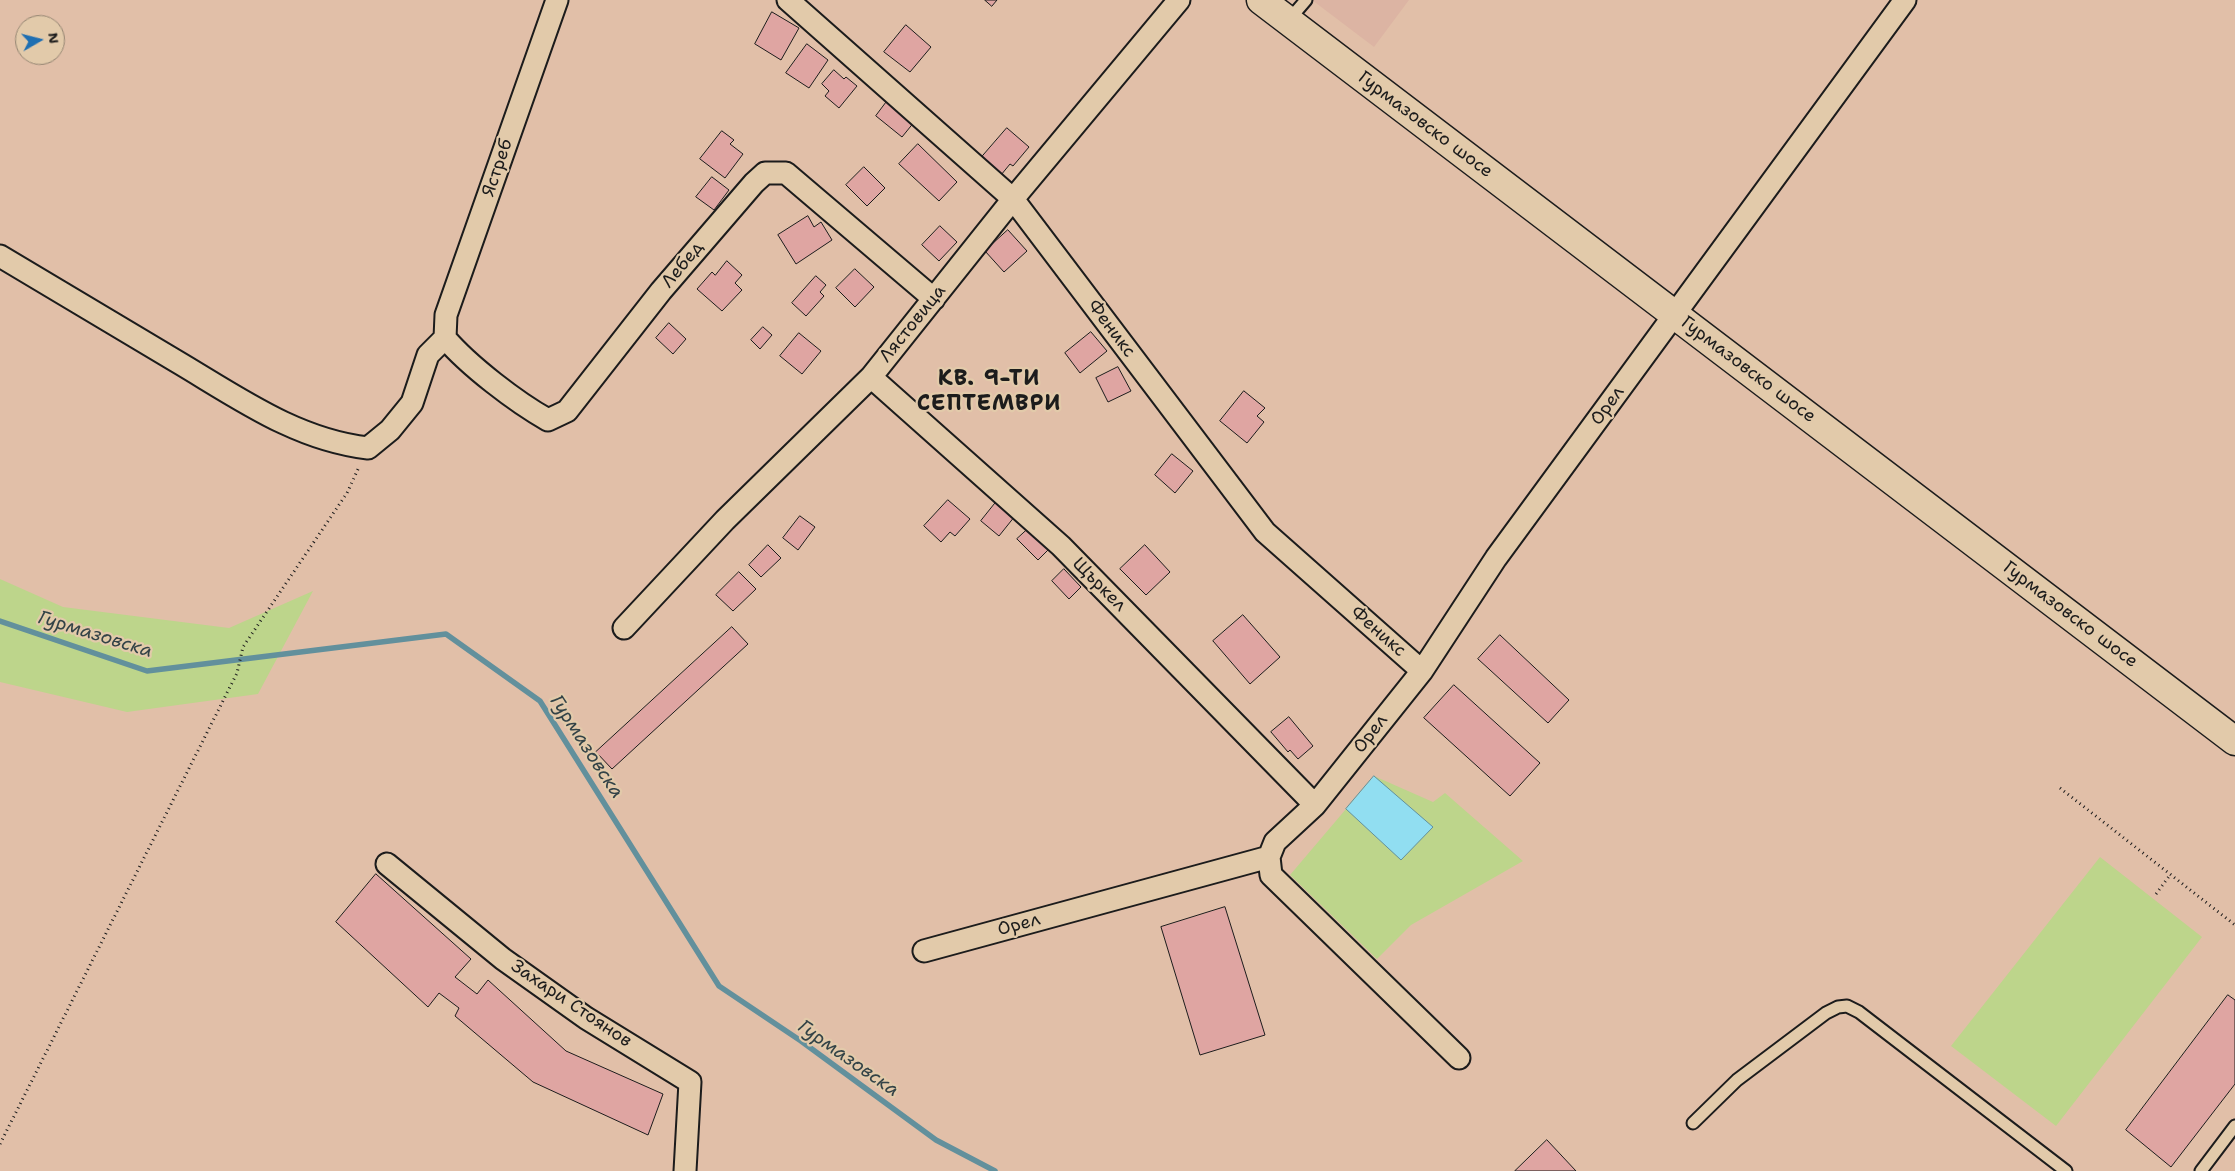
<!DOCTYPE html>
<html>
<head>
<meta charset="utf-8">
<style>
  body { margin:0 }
  #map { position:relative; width:2235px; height:1171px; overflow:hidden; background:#e1bfa8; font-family:"Shantell Sans",sans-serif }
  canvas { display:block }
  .north { position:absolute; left:15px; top:15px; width:50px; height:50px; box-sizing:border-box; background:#e2caaa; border:1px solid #938471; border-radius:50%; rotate:82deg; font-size:14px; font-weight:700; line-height:20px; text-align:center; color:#1c1c1c }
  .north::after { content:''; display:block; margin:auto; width:18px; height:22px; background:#1f6fb2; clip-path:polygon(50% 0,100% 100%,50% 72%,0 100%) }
</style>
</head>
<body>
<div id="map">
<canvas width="2235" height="1171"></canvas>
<div class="north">N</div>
</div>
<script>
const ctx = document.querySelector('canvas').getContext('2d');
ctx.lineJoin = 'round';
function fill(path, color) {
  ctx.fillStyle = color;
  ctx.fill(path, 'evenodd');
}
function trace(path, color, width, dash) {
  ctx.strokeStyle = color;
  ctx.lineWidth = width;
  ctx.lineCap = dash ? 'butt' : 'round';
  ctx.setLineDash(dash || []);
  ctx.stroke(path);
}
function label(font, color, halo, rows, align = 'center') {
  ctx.font = font + ' "Shantell Sans",sans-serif';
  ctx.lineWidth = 4.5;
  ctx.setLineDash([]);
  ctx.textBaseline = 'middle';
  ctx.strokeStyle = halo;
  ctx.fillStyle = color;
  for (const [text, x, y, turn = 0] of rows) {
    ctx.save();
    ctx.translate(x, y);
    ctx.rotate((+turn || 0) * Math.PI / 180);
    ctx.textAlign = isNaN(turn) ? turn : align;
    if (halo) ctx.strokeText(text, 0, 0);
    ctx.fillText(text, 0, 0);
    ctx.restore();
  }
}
fill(new Path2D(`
  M 1312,0 L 1409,0 L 1374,47 Z`), '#dcb4a3');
fill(new Path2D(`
  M 0,579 L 63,607 L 229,628 L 313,591 L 258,694 L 127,712 L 0,682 Z
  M 1374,776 L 1433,802 L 1445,793 L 1523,861 L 1411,925 L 1377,959 L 1290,875 Z
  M 2100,857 L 2202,937 L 2056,1126 L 1951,1046 Z`), '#bdd58b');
const water = new Path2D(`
  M 1374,776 L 1433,827 L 1401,860 L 1346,809 Z`);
fill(water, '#91def1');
trace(water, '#62909c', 1);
trace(new Path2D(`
  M 0,621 L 147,671 L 446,634 L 540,701 L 719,986 L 801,1041 L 936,1140 L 995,1171`), '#62909c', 5.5);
const building = new Path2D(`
  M 985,0 L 997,0 L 992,6 Z
  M 772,12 L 799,28 L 781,60 L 755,44 Z
  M 906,25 L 931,47 L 910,72 L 884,52 Z
  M 807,44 L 828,60 L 809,88 L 786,73 Z
  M 834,70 L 844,79 L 846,77 L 857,86 L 839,108 L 825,96 L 829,91 L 822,84 Z
  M 888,100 L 915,121 L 902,137 L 876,116 Z
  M 1007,128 L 1029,147 L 1013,166 L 1010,164 L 1001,175 L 981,158 Z
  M 722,131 L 734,140 L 730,144 L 743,154 L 725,178 L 700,159 Z
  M 918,144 L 957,182 L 939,201 L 899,164 Z
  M 864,167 L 885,188 L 867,206 L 846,185 Z
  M 712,177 L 729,190 L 714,210 L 696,197 Z
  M 808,216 L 814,227 L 821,222 L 832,240 L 796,264 L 778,235 Z
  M 940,226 L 957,242 L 939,261 L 922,245 Z
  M 1008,230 L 1027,251 L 1004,272 L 985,251 Z
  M 727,261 L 742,275 L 735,283 L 742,290 L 722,311 L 697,289 L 712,272 L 715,275 Z
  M 855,269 L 874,287 L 855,307 L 836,288 Z
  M 816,276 L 826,285 L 820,292 L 824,296 L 806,316 L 792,303 Z
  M 669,323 L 686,339 L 673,354 L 656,338 Z
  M 763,327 L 772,335 L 760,349 L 751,340 Z
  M 1091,332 L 1107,351 L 1080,373 L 1065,353 Z
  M 799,333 L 821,351 L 802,374 L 780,356 Z
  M 1118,367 L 1131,391 L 1108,402 L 1096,378 Z
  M 1244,391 L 1265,408 L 1257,416 L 1264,422 L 1247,443 L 1220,421 Z
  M 1172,454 L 1193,471 L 1175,493 L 1155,475 Z
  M 948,500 L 970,519 L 955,536 L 950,532 L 941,542 L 924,526 Z
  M 997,501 L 1015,516 L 999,536 L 981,521 Z
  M 800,516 L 815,527 L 798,550 L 783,538 Z
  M 1028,529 L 1049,549 L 1038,560 L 1017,539 Z
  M 768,545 L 781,558 L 761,577 L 749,565 Z
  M 1145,545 L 1170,572 L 1146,595 L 1120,569 Z
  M 1064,569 L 1081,587 L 1069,599 L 1052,581 Z
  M 739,572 L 756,589 L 733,611 L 716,595 Z
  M 1243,615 L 1280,657 L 1250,684 L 1213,641 Z
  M 732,627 L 748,644 L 612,769 L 596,752 Z
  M 1500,635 L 1569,700 L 1548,723 L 1478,659 Z
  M 1454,685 L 1540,763 L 1510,796 L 1424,718 Z
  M 1289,717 L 1313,746 L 1298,759 L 1290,750 L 1288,752 L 1271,732 Z
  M 376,874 L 471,959 L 455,977 L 477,994 L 488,980 L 566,1051 L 663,1094 L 648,1135 L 533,1082 L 455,1016 L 459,1008 L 439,993 L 428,1007 L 336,922 Z
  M 1225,907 L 1265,1035 L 1200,1055 L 1161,927 Z
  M 2228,995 L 2235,1000 L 2235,1084 L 2171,1167 L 2126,1130 Z
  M 1547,1140 L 1576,1171 L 1515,1171 Z`);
fill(building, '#dfa5a2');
trace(building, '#1c1c1c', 1);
const lane = new Path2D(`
  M 1288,21 L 1306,0
  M 1693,1123 L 1737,1080 L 1826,1013 L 1838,1007 L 1847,1006 L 1859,1012 L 2066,1171
  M 2201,1171 L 2235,1126`);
const street = new Path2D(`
  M 788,0 L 1013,199 L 1265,532 L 1422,671
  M 0,256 C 59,291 118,326 176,361 C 237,397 296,440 368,448 L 390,430 L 412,403 L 428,355 L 445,338
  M 445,338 C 469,366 516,402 548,420 L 567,411 L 661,291 L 754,183 L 765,173 L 786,173 L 934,299
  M 445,338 L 446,315 L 557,0
  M 871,377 L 1061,546 L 1315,805
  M 624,628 L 725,520 L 871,377 L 1013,199 L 1179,0
  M 1269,857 L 1271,875 L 1459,1058
  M 387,864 L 503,959 L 586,1018 L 690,1082 L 685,1171
  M 924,951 L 1269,857 L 1275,842 L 1315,805 L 1422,671 L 1496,558 L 1905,0`);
const secondary = new Path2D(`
  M 1261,0 L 2235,741`);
trace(lane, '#1c1c1c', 15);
trace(street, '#1c1c1c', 25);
trace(secondary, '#1c1c1c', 31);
trace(new Path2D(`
  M 2060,788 L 2235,925
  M 2156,894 L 2170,875
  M 0,1144 L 237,673 L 243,647 L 347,493 L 359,467`), '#1c1c1c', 3, [1, 4]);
trace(lane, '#e2caaa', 11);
trace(street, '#e2caaa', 21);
trace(secondary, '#e2caaa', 28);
label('18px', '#1c1c1c', '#e2caaa', [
  ["Гурмазовско шосе",1425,125,37],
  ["Ястреб",498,168,-71],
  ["Лебед",683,265,-50],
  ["Лястовица",913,324,-51],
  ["Феникс",1111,329,53],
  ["Гурмазовско шосе",1748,370,37],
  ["Орел",1608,406,-54],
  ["Щъркел",1099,585,45],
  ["Гурмазовско шосе",2070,615,37],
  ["Феникс",1378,632,41],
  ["Орел",1371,734,-52],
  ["Орел",1019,925,-15],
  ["Захари Стоянов",571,1004,34]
]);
label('italic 19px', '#334347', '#e2caaa', [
  ["Гурмазовска",95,635,17],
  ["Гурмазовска",586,747,57],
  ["Гурмазовска",848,1059,35]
]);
ctx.letterSpacing = '1px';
label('bold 22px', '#1c1c1c', '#e2caaa', [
  ["КВ. 9-ТИ",989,379],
  ["СЕПТЕМВРИ",989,404]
]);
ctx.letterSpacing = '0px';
</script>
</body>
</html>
